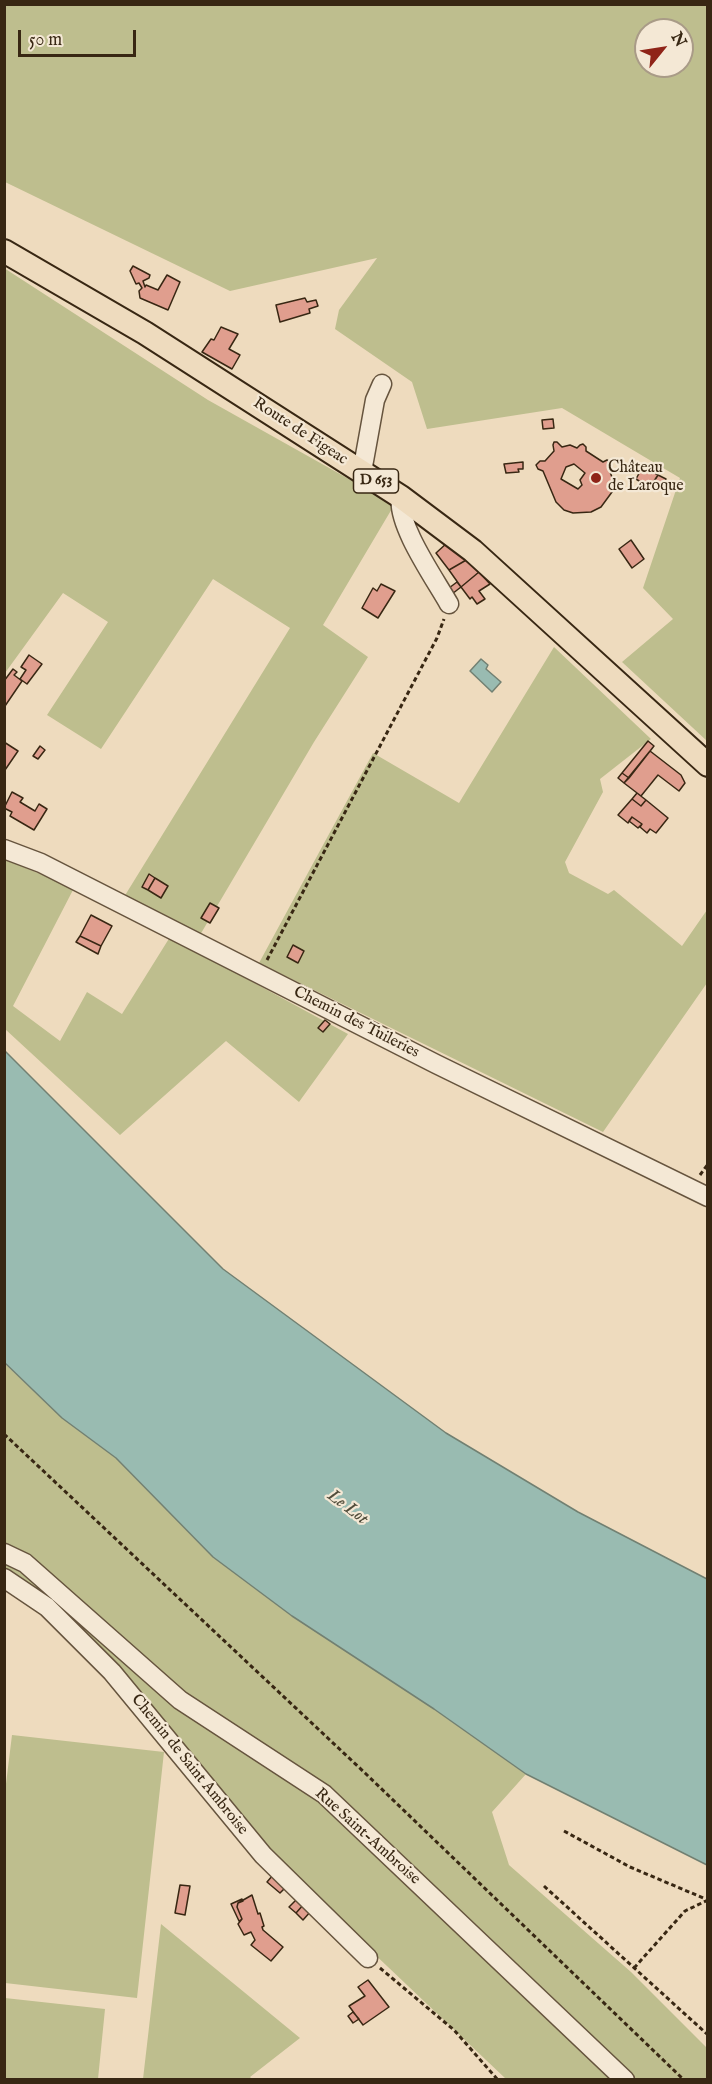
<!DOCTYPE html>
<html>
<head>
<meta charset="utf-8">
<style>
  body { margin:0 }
  #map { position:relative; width:712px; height:2084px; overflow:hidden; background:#eedbbe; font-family:"IM FELL English",serif }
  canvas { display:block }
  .frame { position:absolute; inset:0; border:6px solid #382713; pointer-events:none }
  .north { position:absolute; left:634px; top:18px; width:60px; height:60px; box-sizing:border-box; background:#f4e8d5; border:2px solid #a99b87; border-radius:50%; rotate:60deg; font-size:16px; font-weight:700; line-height:24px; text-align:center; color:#382713 }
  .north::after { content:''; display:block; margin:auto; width:21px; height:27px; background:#8f2418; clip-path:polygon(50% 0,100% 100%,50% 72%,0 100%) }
  .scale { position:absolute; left:18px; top:30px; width:118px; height:27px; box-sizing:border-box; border:3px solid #382713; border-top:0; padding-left:8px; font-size:18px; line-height:21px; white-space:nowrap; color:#382713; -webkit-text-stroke:4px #f4e8d5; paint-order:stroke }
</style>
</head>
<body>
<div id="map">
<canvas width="712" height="2084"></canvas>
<div class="frame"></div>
<div class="north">N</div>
<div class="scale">50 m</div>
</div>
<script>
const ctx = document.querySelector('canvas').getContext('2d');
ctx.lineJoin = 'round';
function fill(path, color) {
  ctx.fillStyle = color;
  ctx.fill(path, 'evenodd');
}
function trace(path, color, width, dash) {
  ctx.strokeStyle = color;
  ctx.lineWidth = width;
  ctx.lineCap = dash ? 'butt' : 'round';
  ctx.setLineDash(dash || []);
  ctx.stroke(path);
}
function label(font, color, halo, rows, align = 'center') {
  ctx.font = font + ' "IM FELL English",serif';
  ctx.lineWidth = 4.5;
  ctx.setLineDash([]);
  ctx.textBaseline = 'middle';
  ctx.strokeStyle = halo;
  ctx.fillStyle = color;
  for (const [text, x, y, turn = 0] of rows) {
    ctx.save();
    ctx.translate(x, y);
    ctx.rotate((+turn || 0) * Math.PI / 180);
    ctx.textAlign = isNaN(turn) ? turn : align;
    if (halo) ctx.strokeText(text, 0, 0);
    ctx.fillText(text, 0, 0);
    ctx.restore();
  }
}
fill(new Path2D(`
  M 4,5 L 707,5 L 707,741 L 622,662 L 673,619 L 643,588 L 680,478 L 562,408 L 427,429 L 412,382 L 335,329 L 339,310 L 377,258 L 230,291 L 5,182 ZM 646,30 L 682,30 L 682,66 L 646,66 Z
  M 4,268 L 208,400 L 372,492 L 393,507 L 323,625 L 368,657 L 314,742 L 200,935 L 124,897 L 290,628 L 213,579 L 101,749 L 47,715 L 108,622 L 63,593 L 5,673 Z
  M 554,647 L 651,739 L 600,779 L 603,792 L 565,862 L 569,873 L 608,894 L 614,890 L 682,946 L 707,910 L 707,983 L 603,1132 L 259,963 L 373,753 L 459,803 Z
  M 4,859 L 74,888 L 13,1006 L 60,1041 L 87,992 L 122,1014 L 170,937 L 348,1034 L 299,1102 L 226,1041 L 120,1135 L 5,1029 Z
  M 4,1363 L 62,1418 L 116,1458 L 213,1557 L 292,1616 L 434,1709 L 526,1774 L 492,1812 L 509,1865 L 631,1972 L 707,2048 L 707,2079 L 506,2079 L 269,1854 L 122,1670 L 53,1606 L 5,1574 Z
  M 12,1735 L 164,1752 L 137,1998 L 5,1983 L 4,1800 Z
  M 161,1924 L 300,2038 L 250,2077 L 252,2079 L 143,2079 Z
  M 5,1998 L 105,2009 L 98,2079 L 5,2079 Z`), '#bebe8e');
const water = new Path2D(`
  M 481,659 L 488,665 L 486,669 L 501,682 L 492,692 L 470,671 Z
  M 4,1050 L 223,1269 L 446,1433 L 578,1512 L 707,1579 L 707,1865 L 526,1774 L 434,1709 L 292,1616 L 213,1557 L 116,1458 L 62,1418 L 5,1363 Z`);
fill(water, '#99bbb1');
trace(water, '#728072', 1.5);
const building = new Path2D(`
  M 133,266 L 150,275 L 149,278 L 143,281 L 145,287 L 146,285 L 158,290 L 167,275 L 180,282 L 168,310 L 140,298 L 139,291 L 142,288 L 139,283 L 136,284 L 130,271 Z
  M 305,298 L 307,302 L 316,300 L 318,306 L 309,309 L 310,313 L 280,322 L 276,305 Z
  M 221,327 L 238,334 L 229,349 L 240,355 L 232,369 L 202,352 L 211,339 L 214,340 Z
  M 553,419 L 554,428 L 543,429 L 542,420 Z
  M 554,442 L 557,442 L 562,447 L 570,445 L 577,448 L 580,445 L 583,444 L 586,447 L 586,451 L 603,462 L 607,460 L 611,462 L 611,467 L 609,469 L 613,480 L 612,492 L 601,507 L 591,512 L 573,513 L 564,510 L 556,502 L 543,471 L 538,469 L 536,465 L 540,461 L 545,461 L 554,451 L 553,445 ZM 574,464 L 585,473 L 580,480 L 582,485 L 578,489 L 561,479 L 566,467 Z
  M 523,462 L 523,469 L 518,469 L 519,472 L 506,473 L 504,464 Z
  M 643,466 L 658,475 L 650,488 L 636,479 Z
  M 658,475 L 666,479 L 662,486 L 654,481 Z
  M 631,540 L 644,559 L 632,568 L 619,549 Z
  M 447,543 L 468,559 L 449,570 L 436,553 Z
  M 468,559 L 479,572 L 461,587 L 449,570 Z
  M 479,572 L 490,584 L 479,591 L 485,599 L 477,604 L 472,597 L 470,599 L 461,587 Z
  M 457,582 L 461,587 L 452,594 L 449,588 Z
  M 381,584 L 395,591 L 378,618 L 362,608 L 373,588 L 377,591 Z
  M 29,655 L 42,664 L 27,684 L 20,679 L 26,670 L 21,667 Z
  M 13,669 L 17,672 L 14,675 L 22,681 L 5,706 L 4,681 Z
  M 648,741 L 654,746 L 629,778 L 622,773 Z
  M 4,742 L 18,751 L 5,770 L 4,769 Z
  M 40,746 L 45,750 L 38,759 L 33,756 Z
  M 650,751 L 681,775 L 685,783 L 679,791 L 658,775 L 641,796 L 624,783 Z
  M 622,773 L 629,778 L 624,783 L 618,778 Z
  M 12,792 L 23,798 L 20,802 L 35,811 L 39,804 L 47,809 L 34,830 L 10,816 L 12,812 L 4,808 Z
  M 637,793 L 646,800 L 641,806 L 632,799 Z
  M 632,799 L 641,806 L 646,800 L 668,818 L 656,833 L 650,829 L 647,833 L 640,827 L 642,824 L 632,817 L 628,823 L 618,815 Z
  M 632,817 L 642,824 L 638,828 L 629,821 Z
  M 149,874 L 155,878 L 148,890 L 142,887 Z
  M 155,878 L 168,886 L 161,898 L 148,890 Z
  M 210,903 L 219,908 L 210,923 L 201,918 Z
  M 91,915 L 112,926 L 101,946 L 80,936 Z
  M 80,936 L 101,946 L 98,954 L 76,942 Z
  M 293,945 L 304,951 L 298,963 L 287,957 Z
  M 325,1020 L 330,1024 L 323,1032 L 318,1028 Z
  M 273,1875 L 286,1887 L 280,1893 L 267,1882 Z
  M 180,1885 L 190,1886 L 185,1915 L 175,1913 Z
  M 252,1895 L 258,1914 L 260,1913 L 264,1926 L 262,1927 L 263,1930 L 283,1947 L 271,1961 L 251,1945 L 255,1940 L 251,1932 L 244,1935 L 238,1924 L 242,1919 L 237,1907 L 238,1903 Z
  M 298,1898 L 304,1904 L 296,1913 L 289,1907 Z
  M 242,1899 L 243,1901 L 238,1903 L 237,1907 L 242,1919 L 239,1921 L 231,1904 Z
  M 304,1904 L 311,1911 L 303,1920 L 296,1913 Z
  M 368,1980 L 389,2007 L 363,2025 L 349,2006 L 365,1996 L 358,1987 Z
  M 353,2012 L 359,2019 L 353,2023 L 348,2016 Z`);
fill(building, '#e09e8e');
trace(building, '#382713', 1.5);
const minor = new Path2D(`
  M 362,472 L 375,400 L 382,384
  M 401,497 C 396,524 435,579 449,604
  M 4,849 L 41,863 L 436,1064 L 708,1197
  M 4,1553 L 25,1563 L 180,1700 L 324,1794 L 625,2080
  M 4,1578 L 47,1607 L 112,1672 L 263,1855 L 368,1958`);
const major = new Path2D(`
  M 4,251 L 145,333 L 401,497 L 473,551 L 708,765`);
trace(minor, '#66543e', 21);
trace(major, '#382713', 26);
trace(new Path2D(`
  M 267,960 L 437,638 L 444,619
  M 700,1175 L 708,1164
  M 4,1434 L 365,1773 L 684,2080
  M 564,1831 L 630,1867 L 708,1900
  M 544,1886 L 708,2035
  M 380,1968 L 454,2030 L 498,2080
  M 634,1968 L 685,1911 L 706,1901`), '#382713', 3, [4.5, 3]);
trace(minor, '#f4e8d5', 18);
trace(major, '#eedbbe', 22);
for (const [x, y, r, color] of [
  [596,478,6,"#8f2418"]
]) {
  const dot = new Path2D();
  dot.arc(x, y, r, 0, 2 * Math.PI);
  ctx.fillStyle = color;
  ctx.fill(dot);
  trace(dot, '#f4e8d5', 2);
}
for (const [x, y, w] of [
  [376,481,45]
]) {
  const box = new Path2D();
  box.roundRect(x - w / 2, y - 12, w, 24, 4.5);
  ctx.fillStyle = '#f4e8d5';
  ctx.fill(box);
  trace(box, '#382713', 1.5);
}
label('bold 15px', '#382713', null, [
  ["D 653",376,481]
]);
label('16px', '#382713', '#f4e8d5', [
  ["Route de Figeac",300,432,33],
  ["Chemin des Tuileries",356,1023,27],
  ["Chemin de Saint Ambroise",189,1765,51],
  ["Rue Saint-Ambroise",367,1837,42]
]);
label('16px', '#382713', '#f4e8d5', [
  ["Château",608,469],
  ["de Laroque",608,487]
], 'left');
label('italic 18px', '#504c3a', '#f4e8d5', [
  ["Le Lot",347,1508,37]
]);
</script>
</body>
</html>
